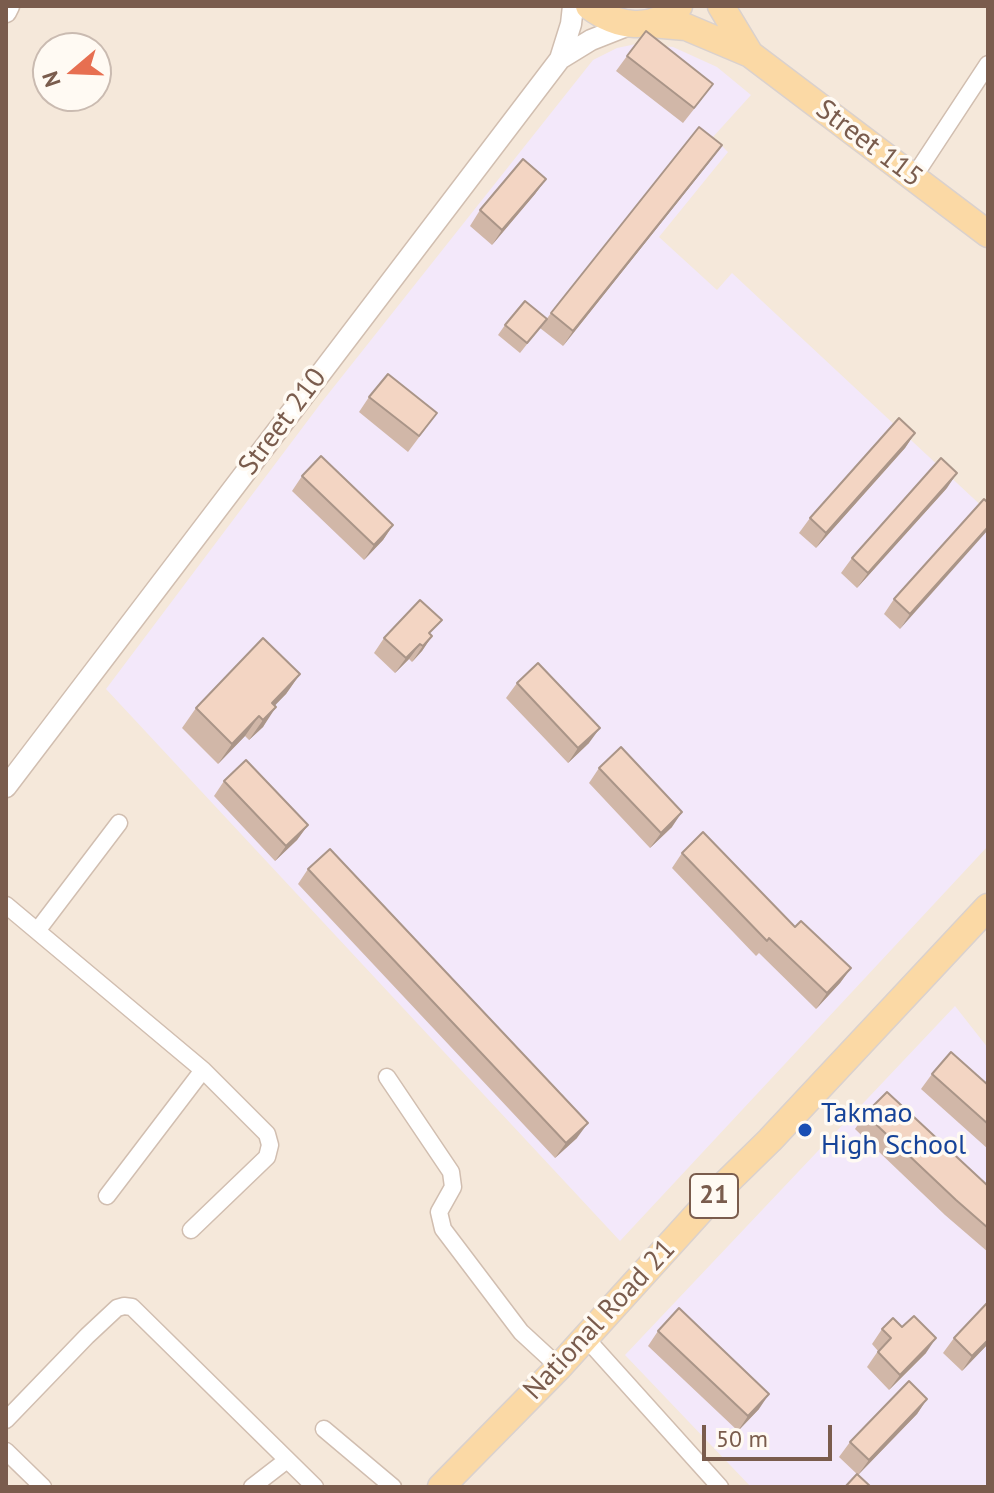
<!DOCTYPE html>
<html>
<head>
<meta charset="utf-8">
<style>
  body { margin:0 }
  #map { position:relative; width:994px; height:1493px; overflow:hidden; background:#fdf6ec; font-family:"PT Sans",sans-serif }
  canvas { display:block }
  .frame { position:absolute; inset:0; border:8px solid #7a5c4d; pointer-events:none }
  .north { position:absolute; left:32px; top:32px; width:80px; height:80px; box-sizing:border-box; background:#fffaf3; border:2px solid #cabbb1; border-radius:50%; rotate:251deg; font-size:22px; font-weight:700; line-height:32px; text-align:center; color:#7a5c4d }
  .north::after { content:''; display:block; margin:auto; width:28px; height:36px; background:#e76f51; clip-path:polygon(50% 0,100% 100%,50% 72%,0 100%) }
  .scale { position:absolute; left:702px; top:1425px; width:130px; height:36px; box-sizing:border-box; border:4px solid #7a5c4d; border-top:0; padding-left:10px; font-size:24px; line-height:28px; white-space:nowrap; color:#7a5c4d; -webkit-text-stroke:6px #fffaf3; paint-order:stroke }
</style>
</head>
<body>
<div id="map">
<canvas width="994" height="1493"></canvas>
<div class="frame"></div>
<div class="north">N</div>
<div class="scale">50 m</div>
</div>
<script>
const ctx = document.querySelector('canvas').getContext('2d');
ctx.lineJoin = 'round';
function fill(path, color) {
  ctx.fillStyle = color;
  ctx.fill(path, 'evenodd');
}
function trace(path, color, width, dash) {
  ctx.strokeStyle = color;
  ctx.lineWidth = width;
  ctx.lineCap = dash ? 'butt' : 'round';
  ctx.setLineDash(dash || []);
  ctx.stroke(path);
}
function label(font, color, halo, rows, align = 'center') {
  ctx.font = font + ' "PT Sans",sans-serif';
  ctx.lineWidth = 7;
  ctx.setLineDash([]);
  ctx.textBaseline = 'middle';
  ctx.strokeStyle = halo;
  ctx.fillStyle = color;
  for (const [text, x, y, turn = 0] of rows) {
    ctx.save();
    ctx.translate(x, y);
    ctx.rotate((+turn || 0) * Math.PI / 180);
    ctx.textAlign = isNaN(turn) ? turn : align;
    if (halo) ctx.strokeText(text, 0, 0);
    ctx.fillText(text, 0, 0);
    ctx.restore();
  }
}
fill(new Path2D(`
  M 6,6 L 988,6 L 988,1487 L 6,1487 ZM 48,48 L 96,48 L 96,96 L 48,96 Z`), '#f5e8da');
fill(new Path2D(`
  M 636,44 L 673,47 L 717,67 L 751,95 L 713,137 L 728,152 L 659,237 L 717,290 L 732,273 L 988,512 L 988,846 L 620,1241 L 106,689 L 321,403 L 593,60 L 617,48 Z
  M 955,1006 L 988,1048 L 988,1487 L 751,1487 L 625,1355 Z`), '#f3e8fa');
const minor = new Path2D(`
  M 913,178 L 988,64
  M 6,905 L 203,1070 L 267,1134 L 270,1145 L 267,1157 L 191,1230
  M 37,931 L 119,823
  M 387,1077 L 451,1172 L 453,1187 L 439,1212 L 443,1229 L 521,1332 L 559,1367
  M 107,1196 L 203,1070
  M 584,1336 L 720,1487
  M 6,1420 L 87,1336 L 117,1308 L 124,1306 L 132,1307 L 315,1487
  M 324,1429 L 393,1487
  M 6,1451 L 43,1487
  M 252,1487 L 287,1460`);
const tertiary = new Path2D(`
  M 6,12 L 9,6
  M 560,59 L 591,40 L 629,25
  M 6,787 L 560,59 L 571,24 L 573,6`);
const primary = new Path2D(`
  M 589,6 C 617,27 652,33 679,6
  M 721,6 L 750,54
  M 651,24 L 686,27 L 750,54 L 988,234
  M 441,1487 L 559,1367 L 722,1187 L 770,1140 L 988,907`);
trace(minor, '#d1beb0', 19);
trace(tertiary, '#d1beb0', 23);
trace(primary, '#dad1cd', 29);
trace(minor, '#fff', 16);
trace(tertiary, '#fff', 20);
trace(primary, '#fbd9a5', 26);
fill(new Path2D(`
  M 627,56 L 702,99 L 683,123 L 616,71 Z
  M 722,145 L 711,160 L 563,346 L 540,328 L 551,313 Z
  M 546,179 L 535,194 L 492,245 L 470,226 L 480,210 Z
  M 547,319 L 520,353 L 498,335 L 505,325 Z
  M 369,397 L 426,428 L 408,452 L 359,412 Z
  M 915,433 L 905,448 L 816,548 L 799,533 L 810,518 Z
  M 302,476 L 393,525 L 383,540 L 364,560 L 292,491 Z
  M 947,488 L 857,588 L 841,573 L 852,558 Z
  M 988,503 L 900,629 L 884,614 L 894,599 Z
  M 431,635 L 432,636 L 422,651 L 412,662 L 409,659 L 395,673 L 374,653 L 384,638 Z
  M 300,674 L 286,694 L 274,705 L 263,727 L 249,740 L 245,736 L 218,764 L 182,728 L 196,708 Z
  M 517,683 L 589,743 L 568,763 L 506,698 Z
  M 599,768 L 672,827 L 650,848 L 589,783 Z
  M 224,781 L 308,825 L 297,840 L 275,861 L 214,796 Z
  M 682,853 L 795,927 L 851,968 L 840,983 L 816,1009 L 759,953 L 756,956 L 672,868 Z
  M 308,869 L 577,1138 L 555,1158 L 298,884 Z
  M 932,1074 L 988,1085 L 988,1149 L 921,1089 Z
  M 865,1114 L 988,1186 L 988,1252 L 945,1215 L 855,1129 Z
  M 882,1329 L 926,1353 L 889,1390 L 867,1367 L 878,1351 L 872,1344 Z
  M 658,1331 L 759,1409 L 738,1431 L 648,1346 Z
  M 954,1338 L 988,1344 L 962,1371 L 943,1353 Z
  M 927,1399 L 917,1414 L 858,1475 L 839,1457 L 850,1442 Z`), '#d1b7a8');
fill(new Path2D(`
  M 722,145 L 711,160 L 563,346 L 573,331 Z
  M 546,179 L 535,194 L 492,245 L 502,230 Z
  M 915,433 L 905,448 L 816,548 L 826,533 Z
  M 957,473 L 947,488 L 857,588 L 868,573 Z
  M 393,525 L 383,540 L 364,560 L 374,545 Z
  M 988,527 L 988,530 L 900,629 L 910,614 Z
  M 432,636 L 422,651 L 412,662 L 423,646 Z
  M 420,644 L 409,659 L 395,673 L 406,658 Z
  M 300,674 L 286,694 L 262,719 L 272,703 Z
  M 276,707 L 263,727 L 249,740 L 263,720 Z
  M 259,716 L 245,736 L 218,764 L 232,744 Z
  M 600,728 L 589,743 L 568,763 L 578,748 Z
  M 682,812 L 672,827 L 650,848 L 661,833 Z
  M 308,825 L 297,840 L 275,861 L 286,846 Z
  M 851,968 L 840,983 L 816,1009 L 827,993 Z
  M 588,1123 L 577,1138 L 555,1158 L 566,1143 Z
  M 936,1338 L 926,1353 L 889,1390 L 900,1375 Z
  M 988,1340 L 988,1344 L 962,1371 L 972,1356 Z
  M 769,1394 L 759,1409 L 738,1431 L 748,1416 Z
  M 927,1399 L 917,1414 L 858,1475 L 869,1460 Z`), '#aa9588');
const building = new Path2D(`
  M 646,31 L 713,84 L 694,108 L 627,56 Z
  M 699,127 L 722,145 L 573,331 L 551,313 Z
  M 523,159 L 546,179 L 502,230 L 480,210 Z
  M 525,301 L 547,319 L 527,343 L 505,325 Z
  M 388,374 L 437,413 L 419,436 L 369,397 Z
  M 899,418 L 915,433 L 826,533 L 810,518 Z
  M 321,456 L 393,525 L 374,545 L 302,476 Z
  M 941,458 L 957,473 L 868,573 L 852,558 Z
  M 984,499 L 988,503 L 988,527 L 910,614 L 894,599 Z
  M 420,600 L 442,620 L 429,633 L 432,636 L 423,646 L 420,644 L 406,658 L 384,638 Z
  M 263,638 L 300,674 L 272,703 L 276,707 L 263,720 L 259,716 L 232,744 L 196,708 Z
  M 538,663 L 600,728 L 578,748 L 517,683 Z
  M 621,747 L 682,812 L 661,833 L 599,768 Z
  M 246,760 L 308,825 L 286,846 L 224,781 Z
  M 703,832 L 795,927 L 801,921 L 851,968 L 827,993 L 769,938 L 767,941 L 682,853 Z
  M 330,849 L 588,1123 L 566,1143 L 308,869 Z
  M 951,1052 L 988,1085 L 988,1124 L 932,1074 Z
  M 887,1092 L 988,1186 L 988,1228 L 956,1200 L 865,1114 Z
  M 988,1302 L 988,1340 L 972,1356 L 954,1338 Z
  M 679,1308 L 769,1394 L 748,1416 L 658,1331 Z
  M 914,1316 L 936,1338 L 900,1375 L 878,1352 L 891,1338 L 882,1329 L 893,1318 L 902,1327 Z
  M 909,1381 L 927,1399 L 869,1460 L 850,1442 Z
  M 857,1474 L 871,1487 L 845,1487 Z`);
fill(building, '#f3d5c3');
trace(building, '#aa9588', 2);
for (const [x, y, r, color] of [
  [805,1130,8,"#1a4fb4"]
]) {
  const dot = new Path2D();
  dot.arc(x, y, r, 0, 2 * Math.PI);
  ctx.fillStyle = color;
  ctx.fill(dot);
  trace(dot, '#fffaf3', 3);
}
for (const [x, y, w] of [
  [714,1196,48]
]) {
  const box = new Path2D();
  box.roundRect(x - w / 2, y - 22, w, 44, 6);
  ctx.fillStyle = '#fffaf3';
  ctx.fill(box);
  trace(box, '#7a5c4d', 2);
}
label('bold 26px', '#7a5c4d', null, [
  ["21",714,1196]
]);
label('28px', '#7a5c4d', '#fffaf3', [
  ["Street 115",869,144,37],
  ["Street 210",283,422,-53],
  ["National Road 21",600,1320,-47]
]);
label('28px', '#164399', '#fffaf3', [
  ["Takmao",821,1114],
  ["High School",821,1146]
], 'left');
</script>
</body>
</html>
